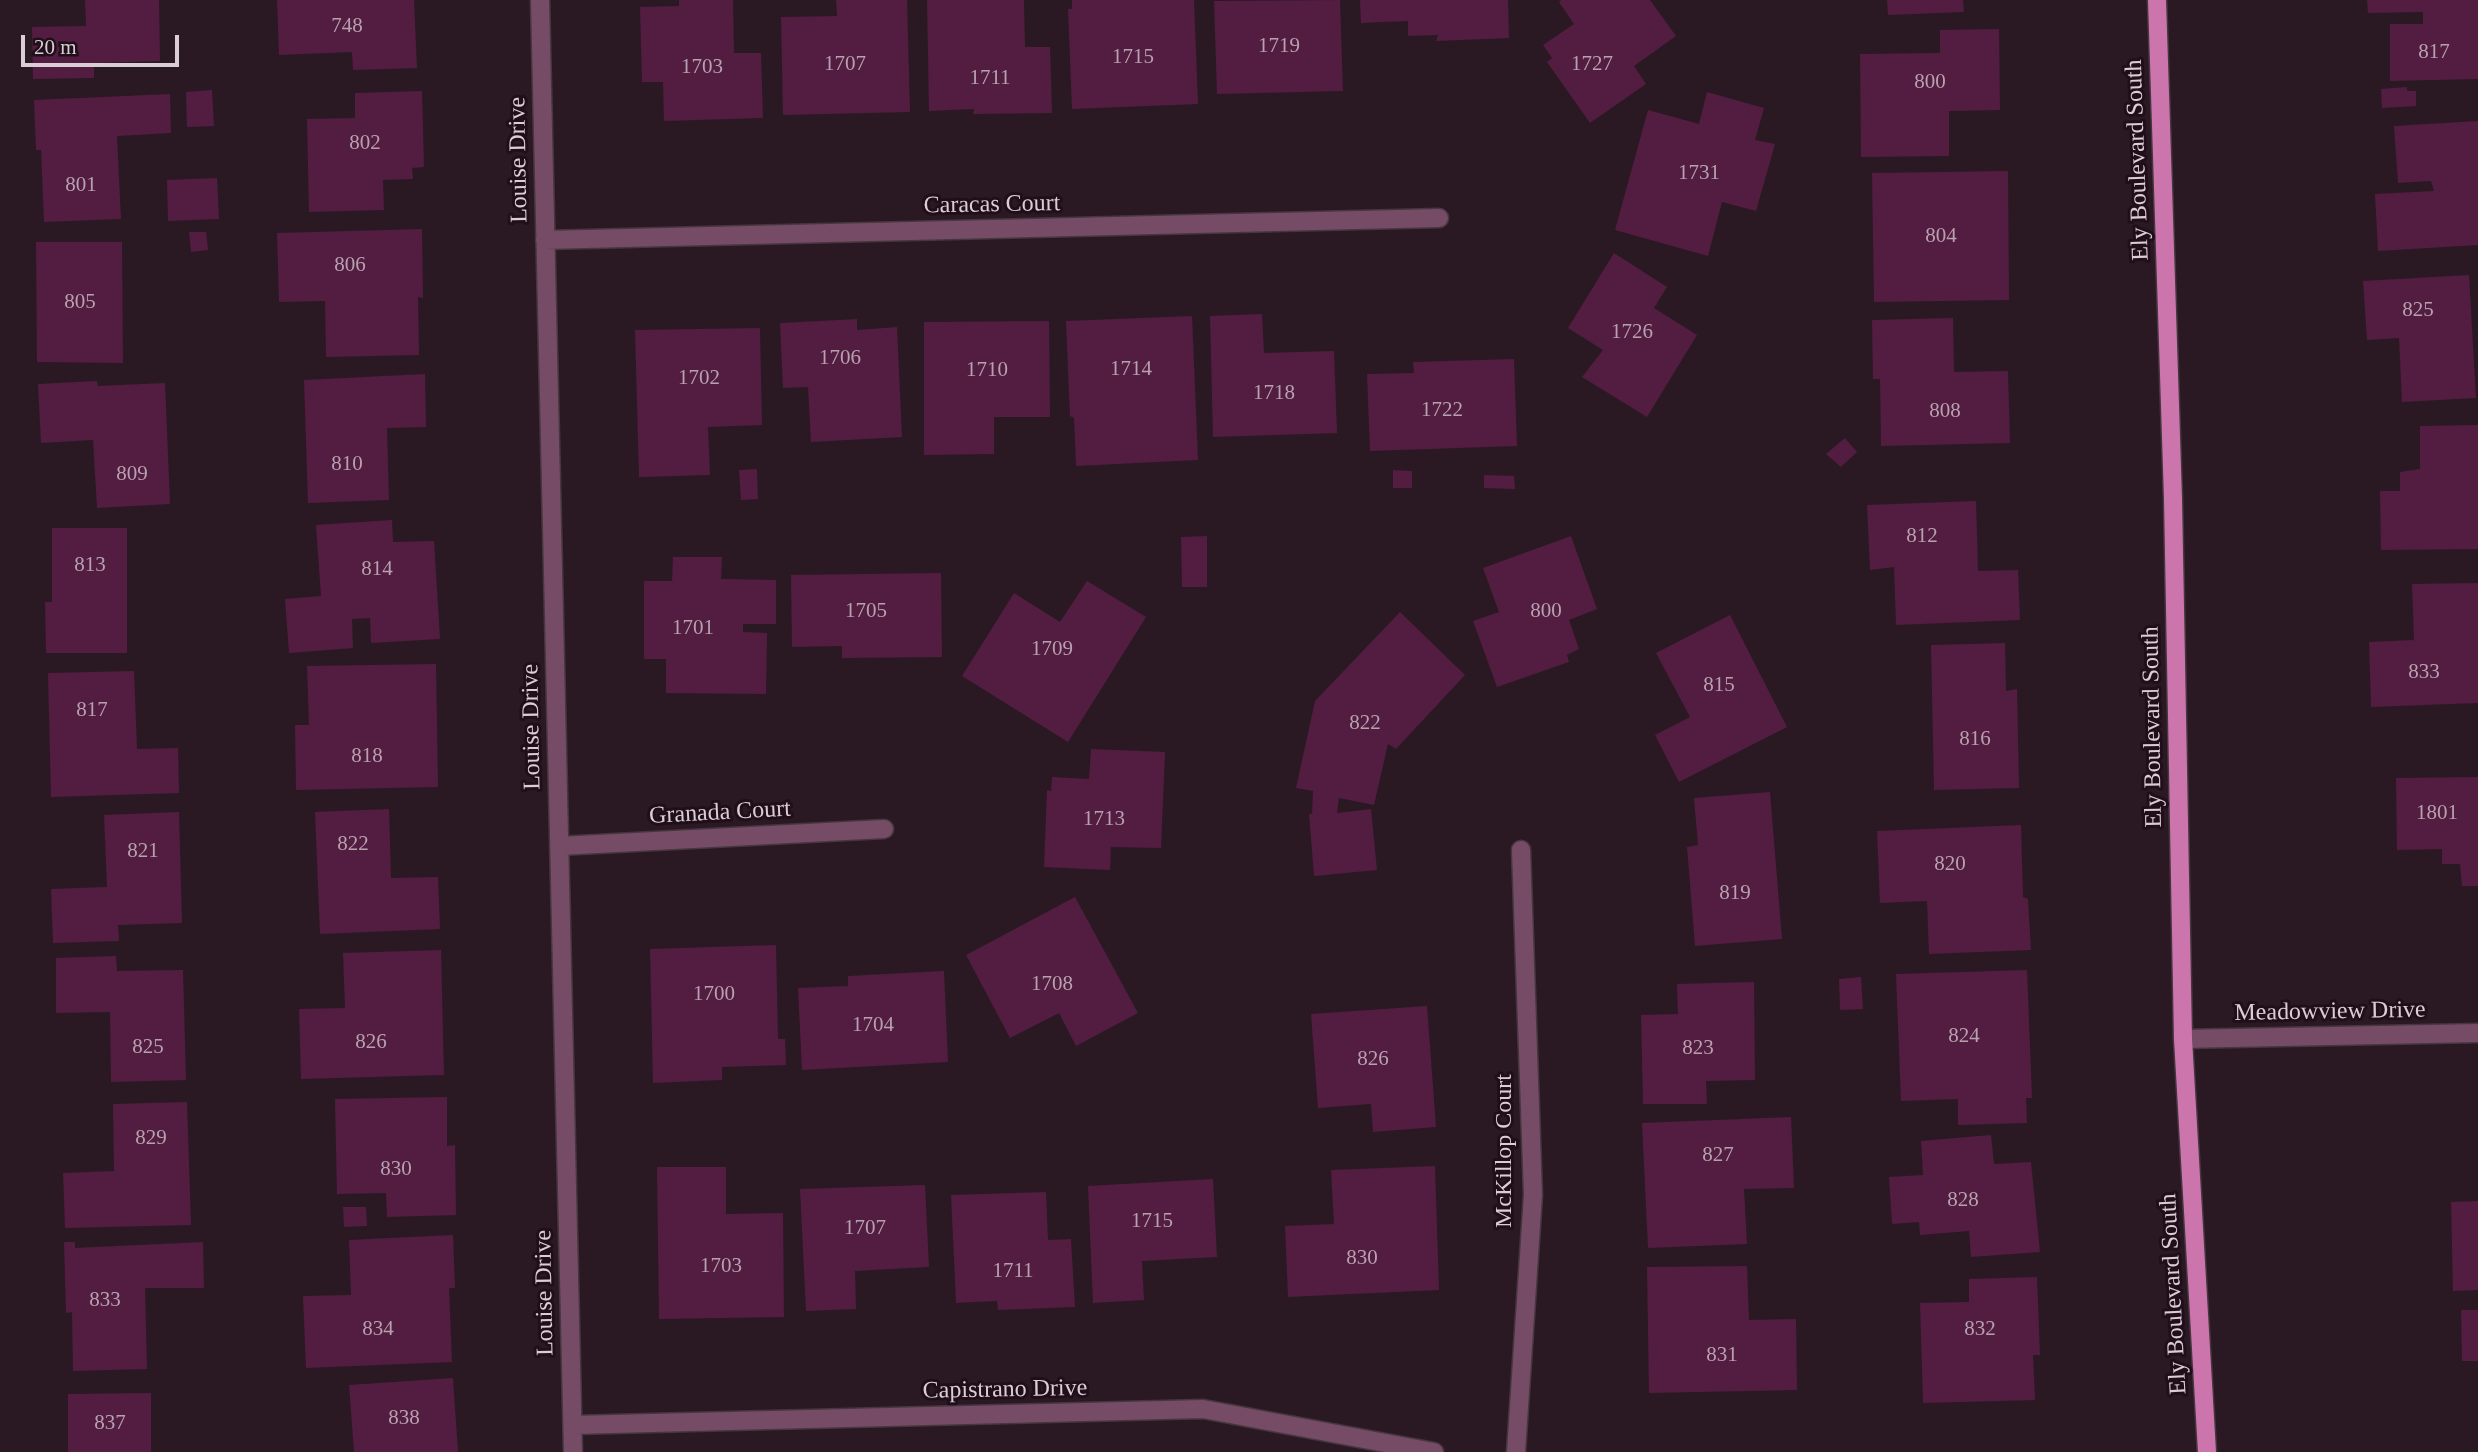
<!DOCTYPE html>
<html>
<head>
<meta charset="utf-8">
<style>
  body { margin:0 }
  #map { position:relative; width:2478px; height:1452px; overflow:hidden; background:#2a1923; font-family:Georgia,serif }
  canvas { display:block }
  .scale { position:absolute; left:21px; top:35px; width:158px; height:32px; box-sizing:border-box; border:4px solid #dacdd4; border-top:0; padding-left:9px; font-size:21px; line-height:24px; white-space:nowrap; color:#dacdd4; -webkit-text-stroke:5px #200f1a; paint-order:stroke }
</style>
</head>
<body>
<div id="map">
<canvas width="2478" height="1452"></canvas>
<div class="scale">20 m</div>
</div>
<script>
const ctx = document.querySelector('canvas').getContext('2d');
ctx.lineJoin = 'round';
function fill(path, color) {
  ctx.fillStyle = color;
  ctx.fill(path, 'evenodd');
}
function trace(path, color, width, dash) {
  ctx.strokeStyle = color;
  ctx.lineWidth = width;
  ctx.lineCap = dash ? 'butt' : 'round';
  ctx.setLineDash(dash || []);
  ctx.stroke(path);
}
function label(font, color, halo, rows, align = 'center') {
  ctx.font = font + ' Georgia,serif';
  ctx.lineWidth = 6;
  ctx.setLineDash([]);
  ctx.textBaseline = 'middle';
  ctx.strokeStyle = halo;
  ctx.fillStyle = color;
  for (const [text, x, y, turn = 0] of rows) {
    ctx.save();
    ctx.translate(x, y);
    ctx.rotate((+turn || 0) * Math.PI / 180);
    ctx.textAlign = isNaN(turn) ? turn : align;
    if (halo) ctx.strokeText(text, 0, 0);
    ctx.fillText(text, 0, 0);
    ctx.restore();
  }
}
fill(new Path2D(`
  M 85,0 L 159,0 L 160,61 L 94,63 L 94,78 L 33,79 L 32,27 L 86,26 Z
  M 277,0 L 414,0 L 417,68 L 353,70 L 352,52 L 279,55 Z
  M 679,0 L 733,0 L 734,53 L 761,53 L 763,118 L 664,121 L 663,82 L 642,82 L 640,7 L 679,6 Z
  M 836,0 L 907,0 L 910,112 L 783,115 L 781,17 L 837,16 Z
  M 927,0 L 1024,0 L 1025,47 L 1050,47 L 1052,113 L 973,114 L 974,109 L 929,111 Z
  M 1072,0 L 1194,0 L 1198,104 L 1072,109 L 1068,9 L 1072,9 Z
  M 1340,0 L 1343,91 L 1217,94 L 1214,1 Z
  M 1360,0 L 1508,0 L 1509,38 L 1436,41 L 1438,35 L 1408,36 L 1408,21 L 1361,23 Z
  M 1561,0 L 1650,0 L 1676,36 L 1634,66 L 1646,84 L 1590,123 L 1547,62 L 1552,58 L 1543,45 L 1574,24 L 1559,2 Z
  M 1887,0 L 1963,0 L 1964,12 L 1888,15 Z
  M 2367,0 L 2478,0 L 2478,79 L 2390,81 L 2390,24 L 2423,24 L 2423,12 L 2368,13 Z
  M 1999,29 L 2000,110 L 1949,111 L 1949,156 L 1861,157 L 1860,54 L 1940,53 L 1940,30 Z
  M 2407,87 L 2407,91 L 2416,91 L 2416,106 L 2382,108 L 2381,89 Z
  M 212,90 L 214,126 L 187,127 L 186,92 Z
  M 422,91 L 424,167 L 412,168 L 413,179 L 383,180 L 384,210 L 309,212 L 307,119 L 355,118 L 355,93 Z
  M 1707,92 L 1764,108 L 1755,140 L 1775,144 L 1756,211 L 1722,202 L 1708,256 L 1615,230 L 1648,110 L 1699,124 Z
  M 170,94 L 171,133 L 117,136 L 121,219 L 44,222 L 41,150 L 36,150 L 34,100 Z
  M 2478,121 L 2478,245 L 2378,251 L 2375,194 L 2434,191 L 2431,181 L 2398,183 L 2394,126 Z
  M 2008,171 L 2009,300 L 1874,302 L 1872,173 Z
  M 217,178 L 219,219 L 168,221 L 167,180 Z
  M 422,229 L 423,298 L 418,297 L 419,355 L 326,357 L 325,301 L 279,302 L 277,233 Z
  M 189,232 L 206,232 L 208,250 L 191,252 Z
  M 36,242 L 122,242 L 123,363 L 37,362 Z
  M 1614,253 L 1667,287 L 1654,308 L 1697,335 L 1647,417 L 1582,377 L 1603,350 L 1568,328 Z
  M 2469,275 L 2476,398 L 2402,402 L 2399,338 L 2367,340 L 2363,281 Z
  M 1262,314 L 1264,353 L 1334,351 L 1337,433 L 1213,437 L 1210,316 Z
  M 1192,316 L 1198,460 L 1076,466 L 1074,418 L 1070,416 L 1066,321 Z
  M 1953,318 L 1954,372 L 2008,371 L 2010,443 L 1881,446 L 1880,379 L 1873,379 L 1872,320 Z
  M 857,319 L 857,330 L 897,327 L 902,437 L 811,442 L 808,387 L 783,388 L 780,323 Z
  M 1049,321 L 1050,417 L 994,417 L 994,454 L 924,455 L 924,322 Z
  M 760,328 L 762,425 L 708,427 L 710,475 L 639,477 L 635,330 Z
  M 1514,359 L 1517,446 L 1370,451 L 1367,374 L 1414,373 L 1413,362 Z
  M 425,374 L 426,427 L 387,428 L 389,500 L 308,503 L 304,380 Z
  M 97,381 L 98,386 L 165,383 L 170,504 L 97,508 L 93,440 L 41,443 L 38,384 Z
  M 2478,425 L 2478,549 L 2381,550 L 2380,491 L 2400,491 L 2400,472 L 2420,469 L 2420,426 Z
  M 1845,438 L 1857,452 L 1841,467 L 1826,454 Z
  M 757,469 L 758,499 L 741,500 L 739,470 Z
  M 1393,470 L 1412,471 L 1412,488 L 1393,488 Z
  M 1484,475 L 1514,476 L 1515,489 L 1484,488 Z
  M 1976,501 L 1978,571 L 2018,570 L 2020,620 L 1896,625 L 1894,567 L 1870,570 L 1867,505 Z
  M 392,520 L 393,542 L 434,541 L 440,639 L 371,643 L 370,618 L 352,619 L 353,648 L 289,653 L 285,599 L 321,596 L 316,525 Z
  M 52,528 L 127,528 L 127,653 L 46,653 L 45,602 L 52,602 Z
  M 1207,536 L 1207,587 L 1182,587 L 1181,537 Z
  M 1571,536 L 1597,609 L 1569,620 L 1579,649 L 1567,655 L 1569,662 L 1497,687 L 1473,621 L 1499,612 L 1483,568 Z
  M 673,557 L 722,557 L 721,579 L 776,580 L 776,624 L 743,624 L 743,632 L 767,633 L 766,694 L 666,693 L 666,659 L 644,659 L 644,581 L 672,581 Z
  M 941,573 L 942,657 L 842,658 L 842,646 L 792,647 L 791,575 Z
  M 1087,581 L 1146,617 L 1068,742 L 962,676 L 1014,593 L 1060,622 Z
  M 2478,583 L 2478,703 L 2371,707 L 2369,642 L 2414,640 L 2412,584 Z
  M 1400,612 L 1465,675 L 1396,749 L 1388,744 L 1374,805 L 1339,798 L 1337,813 L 1371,809 L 1377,870 L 1314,876 L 1309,814 L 1312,814 L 1313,791 L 1296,788 L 1315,701 Z
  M 1730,615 L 1787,727 L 1679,782 L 1655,735 L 1690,717 L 1656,653 Z
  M 2005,643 L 2006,691 L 2017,689 L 2019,788 L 1934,790 L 1931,645 Z
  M 436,664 L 438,787 L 296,790 L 295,725 L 309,725 L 307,666 Z
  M 134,671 L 137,749 L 178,748 L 179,793 L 51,797 L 48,673 Z
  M 1091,749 L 1165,752 L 1161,848 L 1111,847 L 1110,870 L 1044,867 L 1047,790 L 1051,791 L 1052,777 L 1089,779 Z
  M 2478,777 L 2478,886 L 2462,886 L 2460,864 L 2442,864 L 2442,849 L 2397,850 L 2396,778 Z
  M 1770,792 L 1782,939 L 1695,946 L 1687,847 L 1698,845 L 1694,798 Z
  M 389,809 L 391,878 L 438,877 L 440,929 L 320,934 L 315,812 Z
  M 179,812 L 182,923 L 118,925 L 119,941 L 53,943 L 51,889 L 107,887 L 104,815 Z
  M 2021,825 L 2023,897 L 2028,899 L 2031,950 L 1929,954 L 1927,901 L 1880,903 L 1877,831 Z
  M 1075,897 L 1138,1013 L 1076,1046 L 1059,1013 L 1010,1038 L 966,955 Z
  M 776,945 L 778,1039 L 785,1039 L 786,1065 L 722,1067 L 722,1080 L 653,1083 L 650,949 Z
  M 441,950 L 444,1075 L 301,1079 L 299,1009 L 345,1008 L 343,953 Z
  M 116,956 L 117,971 L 183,970 L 186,1080 L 111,1082 L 110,1012 L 56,1013 L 56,958 Z
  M 2027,970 L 2032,1098 L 2026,1098 L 2027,1123 L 1958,1125 L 1958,1099 L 1901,1101 L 1896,974 Z
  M 944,971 L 948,1062 L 802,1070 L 798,988 L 848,986 L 848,976 Z
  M 1861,977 L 1863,1009 L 1840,1010 L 1839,979 Z
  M 1754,982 L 1755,1080 L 1706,1081 L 1707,1104 L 1643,1104 L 1641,1015 L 1678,1014 L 1677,984 Z
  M 1427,1006 L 1436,1127 L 1373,1132 L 1371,1104 L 1318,1108 L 1311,1014 Z
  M 447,1097 L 447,1146 L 455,1145 L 456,1215 L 387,1217 L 386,1193 L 337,1194 L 335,1099 Z
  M 187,1102 L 191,1225 L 65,1228 L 63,1173 L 114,1171 L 113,1104 Z
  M 1791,1117 L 1794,1188 L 1744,1189 L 1747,1244 L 1648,1248 L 1642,1123 Z
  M 1991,1135 L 1994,1164 L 2031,1162 L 2040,1252 L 1971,1257 L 1969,1231 L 1920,1235 L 1919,1222 L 1892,1224 L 1889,1177 L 1923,1175 L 1921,1141 Z
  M 1435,1166 L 1439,1290 L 1288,1297 L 1285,1226 L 1334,1224 L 1331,1170 Z
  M 657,1167 L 726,1167 L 726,1214 L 783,1213 L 784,1317 L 659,1319 Z
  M 1213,1179 L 1217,1257 L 1142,1261 L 1144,1300 L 1093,1303 L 1088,1186 Z
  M 925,1185 L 929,1267 L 855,1271 L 856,1309 L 806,1311 L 800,1189 Z
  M 1046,1192 L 1048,1240 L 1071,1239 L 1075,1307 L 998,1310 L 997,1301 L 956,1303 L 951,1195 Z
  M 2478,1201 L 2478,1290 L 2453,1291 L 2451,1202 Z
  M 343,1207 L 366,1207 L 367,1226 L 344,1227 Z
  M 453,1235 L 455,1288 L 449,1288 L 452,1362 L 306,1368 L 303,1296 L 351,1295 L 349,1240 Z
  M 64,1242 L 75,1242 L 75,1248 L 203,1242 L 204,1288 L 145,1288 L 147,1369 L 73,1371 L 72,1312 L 66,1313 Z
  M 1747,1266 L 1749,1320 L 1796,1319 L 1797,1390 L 1649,1393 L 1647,1267 Z
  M 2037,1277 L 2040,1355 L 2033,1355 L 2035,1400 L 1923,1403 L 1920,1303 L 1969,1302 L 1969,1279 Z
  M 2461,1310 L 2478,1310 L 2478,1361 L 2462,1361 Z
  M 453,1378 L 458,1452 L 354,1452 L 349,1385 Z
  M 151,1393 L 151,1452 L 68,1452 L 68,1394 Z`), '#521d40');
const minor = new Path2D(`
  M 540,0 L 573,1452
  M 545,240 L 1439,218
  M 559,846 L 884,829
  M 2183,1039 L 2478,1033
  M 573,1425 L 1203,1409 L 1434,1452
  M 1516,1452 L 1533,1195 L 1521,850`);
const major = new Path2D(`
  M 2157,0 L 2173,499 L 2183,1039 L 2207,1452`);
trace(minor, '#46363f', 21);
trace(major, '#46363f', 21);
trace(minor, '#754b65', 18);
trace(major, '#cc75ac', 18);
label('21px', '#b8a1af', null, [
  ["748",347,26],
  ["1719",1279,46],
  ["817",2434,52],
  ["1715",1133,57],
  ["1707",845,64],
  ["1727",1592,64],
  ["1703",702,67],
  ["1711",990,78],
  ["800",1930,82],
  ["802",365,143],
  ["1731",1699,173],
  ["801",81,185],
  ["804",1941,236],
  ["806",350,265],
  ["805",80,302],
  ["825",2418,310],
  ["1726",1632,332],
  ["1706",840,358],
  ["1714",1131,369],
  ["1710",987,370],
  ["1702",699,378],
  ["1718",1274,393],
  ["1722",1442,410],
  ["808",1945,411],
  ["810",347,464],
  ["809",132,474],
  ["812",1922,536],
  ["813",90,565],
  ["814",377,569],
  ["1705",866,611],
  ["800",1546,611],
  ["1701",693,628],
  ["1709",1052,649],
  ["833",2424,672],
  ["815",1719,685],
  ["817",92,710],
  ["822",1365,723],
  ["816",1975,739],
  ["818",367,756],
  ["1801",2437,813],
  ["1713",1104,819],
  ["822",353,844],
  ["821",143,851],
  ["820",1950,864],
  ["819",1735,893],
  ["1708",1052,984],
  ["1700",714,994],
  ["1704",873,1025],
  ["824",1964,1036],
  ["826",371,1042],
  ["825",148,1047],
  ["823",1698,1048],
  ["826",1373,1059],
  ["829",151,1138],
  ["827",1718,1155],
  ["830",396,1169],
  ["828",1963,1200],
  ["1715",1152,1221],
  ["1707",865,1228],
  ["830",1362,1258],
  ["1703",721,1266],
  ["1711",1013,1271],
  ["833",105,1300],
  ["834",378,1329],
  ["832",1980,1329],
  ["831",1722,1355],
  ["838",404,1418],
  ["837",110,1423]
]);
label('24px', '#dacdd4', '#200f1a', [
  ["Louise Drive",519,160,-91],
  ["Ely Boulevard South",2138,160,-92],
  ["Caracas Court",992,205,-1],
  ["Louise Drive",532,727,-91],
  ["Ely Boulevard South",2153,727,-91],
  ["Granada Court",720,813,-3],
  ["Meadowview Drive",2330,1012,-1],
  ["McKillop Court",1505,1151,-90],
  ["Louise Drive",545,1293,-91],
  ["Ely Boulevard South",2174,1294,-93],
  ["Capistrano Drive",1005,1390,-1]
]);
</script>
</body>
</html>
